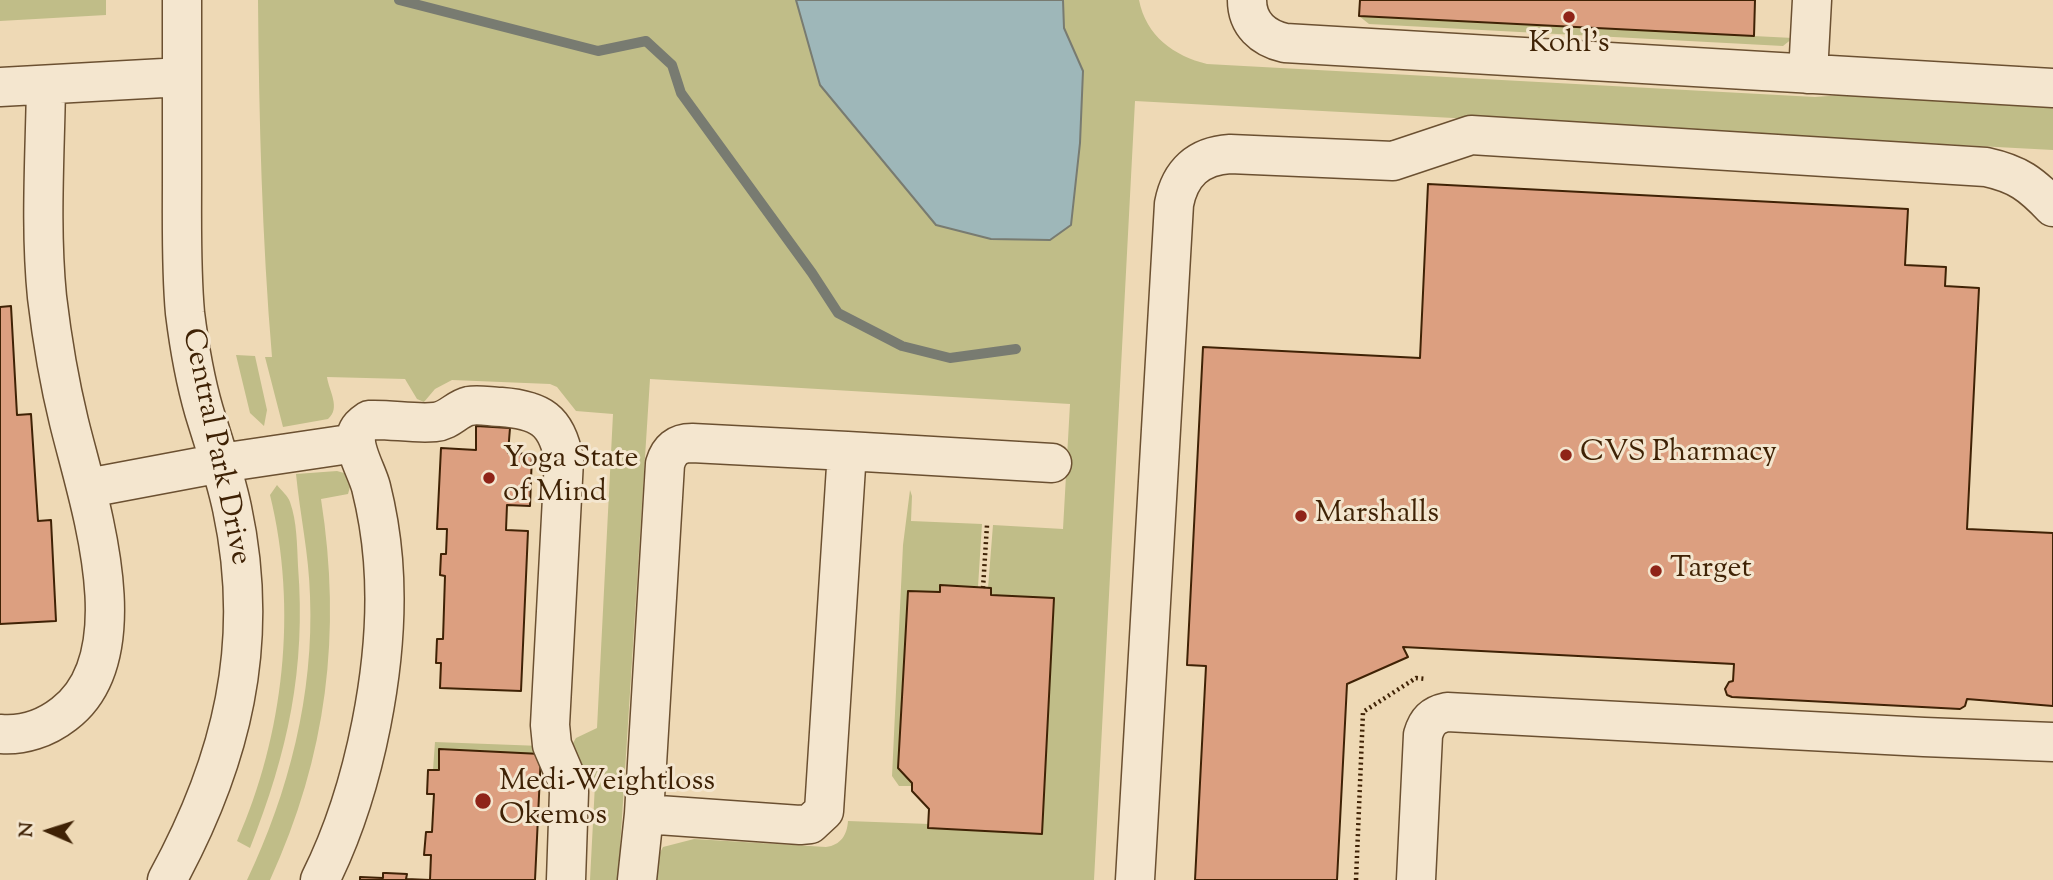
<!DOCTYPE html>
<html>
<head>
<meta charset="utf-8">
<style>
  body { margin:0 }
  #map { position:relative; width:2053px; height:880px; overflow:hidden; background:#eed9b5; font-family:"Sorts Mill Goudy",serif }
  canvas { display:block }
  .north { position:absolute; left:14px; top:796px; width:70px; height:70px; -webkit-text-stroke:5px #f4e6cf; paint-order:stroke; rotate:273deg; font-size:19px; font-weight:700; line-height:28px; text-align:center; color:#3f2205 }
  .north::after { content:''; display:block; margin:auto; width:24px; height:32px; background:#3f2205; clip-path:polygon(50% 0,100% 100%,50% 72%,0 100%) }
</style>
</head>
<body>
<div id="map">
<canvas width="2053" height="880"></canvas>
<div class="north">N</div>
</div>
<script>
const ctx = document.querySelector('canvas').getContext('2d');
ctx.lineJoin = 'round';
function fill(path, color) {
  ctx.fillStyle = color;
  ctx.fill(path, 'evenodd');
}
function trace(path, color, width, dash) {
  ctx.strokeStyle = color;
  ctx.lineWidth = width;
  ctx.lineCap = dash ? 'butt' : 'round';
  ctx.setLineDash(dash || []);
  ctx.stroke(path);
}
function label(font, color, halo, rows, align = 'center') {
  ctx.font = font + ' "Sorts Mill Goudy",serif';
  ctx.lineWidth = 6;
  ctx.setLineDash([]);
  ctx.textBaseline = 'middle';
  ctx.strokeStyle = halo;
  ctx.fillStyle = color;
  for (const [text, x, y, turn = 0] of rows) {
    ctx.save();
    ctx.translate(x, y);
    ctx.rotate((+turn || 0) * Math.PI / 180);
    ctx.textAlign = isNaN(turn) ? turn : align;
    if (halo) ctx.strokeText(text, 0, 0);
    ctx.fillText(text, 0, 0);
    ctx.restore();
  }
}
fill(new Path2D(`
  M 0,0 L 106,0 L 106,15 L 0,21 Z
  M 258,0 L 796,0 L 820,85 L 936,225 L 1083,71 L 1064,28 L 1063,0 L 1139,0 C 1146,36 1174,56 1207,64 L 1815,97 L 1856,94 L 2053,105 L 2053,150 L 1135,101 L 1094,880 L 651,880 L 654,864 L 663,847 L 694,839 L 826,847 C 841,845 847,835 848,821 L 929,824 L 929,828 L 1041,834 L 1054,599 L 991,595 L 991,588 L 988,588 L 993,525 L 1063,529 L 1070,404 L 650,379 L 618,880 L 590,880 L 595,784 L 587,773 L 573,763 L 570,748 L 576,738 L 597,728 L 613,414 L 576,411 L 557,387 L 550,384 L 452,380 L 435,389 L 424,402 L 417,399 L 405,379 L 327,377 C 329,391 341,408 328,419 L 283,427 L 265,357 L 272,357 C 262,238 259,119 258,0 Z
  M 1359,16 L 1793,38 L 1783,46 L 1369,24 Z
  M 236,355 L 255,356 L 267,410 L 264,426 L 250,413 Z
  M 337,471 L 344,473 L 350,487 L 348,494 L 321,499 C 342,633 327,756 270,880 L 247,880 C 289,792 314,694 310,596 C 309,554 300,515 296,474 Z
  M 277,485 C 281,490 288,496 290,502 C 297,521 297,546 298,566 C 306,669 288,752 250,848 L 237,841 C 284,735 298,609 270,495 Z
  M 910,490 L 912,496 L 911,521 L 982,524 L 978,587 L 940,585 L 940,592 L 908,591 L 898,768 L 912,783 L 912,786 L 899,786 L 892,776 L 903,545 Z
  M 435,742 L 541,746 L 541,754 L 440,749 L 439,770 L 433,770 Z`), '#c0bd88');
const water = new Path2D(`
  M 796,0 L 1063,0 L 1064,28 L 1083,71 L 1080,143 L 1071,225 L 1050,240 L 991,239 L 936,225 L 820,85 Z`);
fill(water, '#9eb7b9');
trace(water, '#787b71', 2);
trace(new Path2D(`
  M 399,0 L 598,51 L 646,41 L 672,65 L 681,93 L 812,273 L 838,313 L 902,346 L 950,358 L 1016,349`), '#787b71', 10);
const building = new Path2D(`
  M 1360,0 L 1755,0 L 1754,36 L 1359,16 Z
  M 1428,184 L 1908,209 L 1905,265 L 1946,267 L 1945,286 L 1979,288 L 1967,529 L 2053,533 L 2053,706 L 1967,699 L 1965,706 L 1960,709 L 1732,697 L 1727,695 L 1725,689 L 1729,682 L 1733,681 L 1734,664 L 1403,647 L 1408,657 L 1347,684 L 1337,880 L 1195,880 L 1206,666 L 1187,665 L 1203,347 L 1420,358 Z
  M 11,306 L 17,415 L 31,414 L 38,521 L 51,520 L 56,621 L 0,624 L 0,307 Z
  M 476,426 L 510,428 L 508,453 L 532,454 L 530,506 L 507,505 L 506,530 L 528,531 L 521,691 L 440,688 L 441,663 L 436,663 L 437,639 L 443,639 L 445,576 L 440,575 L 441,554 L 446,554 L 447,529 L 437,529 L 441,448 L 476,450 Z
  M 940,585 L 991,588 L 991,595 L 1054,598 L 1042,834 L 928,828 L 929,809 L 912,791 L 912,783 L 898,768 L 908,591 L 940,592 Z
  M 439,749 L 541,754 L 535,880 L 360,880 L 360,877 L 383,878 L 383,873 L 386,873 L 407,874 L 406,879 L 430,880 L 431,855 L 424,855 L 426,832 L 432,832 L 434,794 L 427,794 L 428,770 L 439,770 Z`);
fill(building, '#dc9f80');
trace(building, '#3f2205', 2);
const minor = new Path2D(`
  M 1247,0 C 1247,24 1263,38 1285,43 L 2053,88
  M 1808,74 L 1812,0
  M 0,87 L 182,77
  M 88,488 L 221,463 L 356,443
  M 0,734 C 23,736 46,728 64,714 C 142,655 88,500 69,422 C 59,381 52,339 47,297 C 40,227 45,155 46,85
  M 644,814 L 665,464 C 669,450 677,443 692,443 L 847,451
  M 167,880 C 232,761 261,643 232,508 C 225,475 214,444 204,411 C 195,380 189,345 185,313 C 181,269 182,224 182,180 C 182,120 182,60 182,0
  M 320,880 C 365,790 391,660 383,560 C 381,535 377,511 371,487 C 367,472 354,451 356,436 C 358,428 363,424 369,420 C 391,419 413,424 435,422 C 449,421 456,409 469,406 C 479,404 491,407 501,407 C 540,410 557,420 564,460 L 550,725 L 552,745 L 567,780 L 569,792 L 566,880
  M 637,880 L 644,814 L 800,825 L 810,824 L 824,811 L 847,451 L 1052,463
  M 1135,880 L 1174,204 C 1180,173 1198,156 1230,154 L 1393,161 L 1471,135 L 1986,167 C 2018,174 2031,184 2053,207
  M 1416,880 L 1423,735 C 1427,721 1433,715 1447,712 L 1924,737 L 2053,742`);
trace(minor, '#6b5031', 41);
trace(new Path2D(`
  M 983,588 L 987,525
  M 1356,880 L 1363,712 L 1416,678 L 1426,679`), '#3f2205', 4.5, [2, 3.5]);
trace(minor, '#f4e6cf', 38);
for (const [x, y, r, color] of [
  [1569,17,7,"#8f2418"],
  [1566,455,7,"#8f2418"],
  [489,478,7,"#8f2418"],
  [1301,516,7,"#8f2418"],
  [1656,571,7,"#8f2418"],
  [483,801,9,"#8f2418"]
]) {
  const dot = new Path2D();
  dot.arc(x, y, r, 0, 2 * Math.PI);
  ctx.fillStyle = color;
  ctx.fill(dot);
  trace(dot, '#f4e6cf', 2.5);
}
label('30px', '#3f2205', '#f4e6cf', [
  ["Kohl's",1569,46,"center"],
  ["CVS Pharmacy",1580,455],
  ["Yoga State",503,461],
  ["of Mind",503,495],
  ["Marshalls",1315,516],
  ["Target",1670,571],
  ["Medi-Weightloss",499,784],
  ["Okemos",499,818]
], 'left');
label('30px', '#3f2205', '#f4e6cf', [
  ["Central Park Drive",214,447,78]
]);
</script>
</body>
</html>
